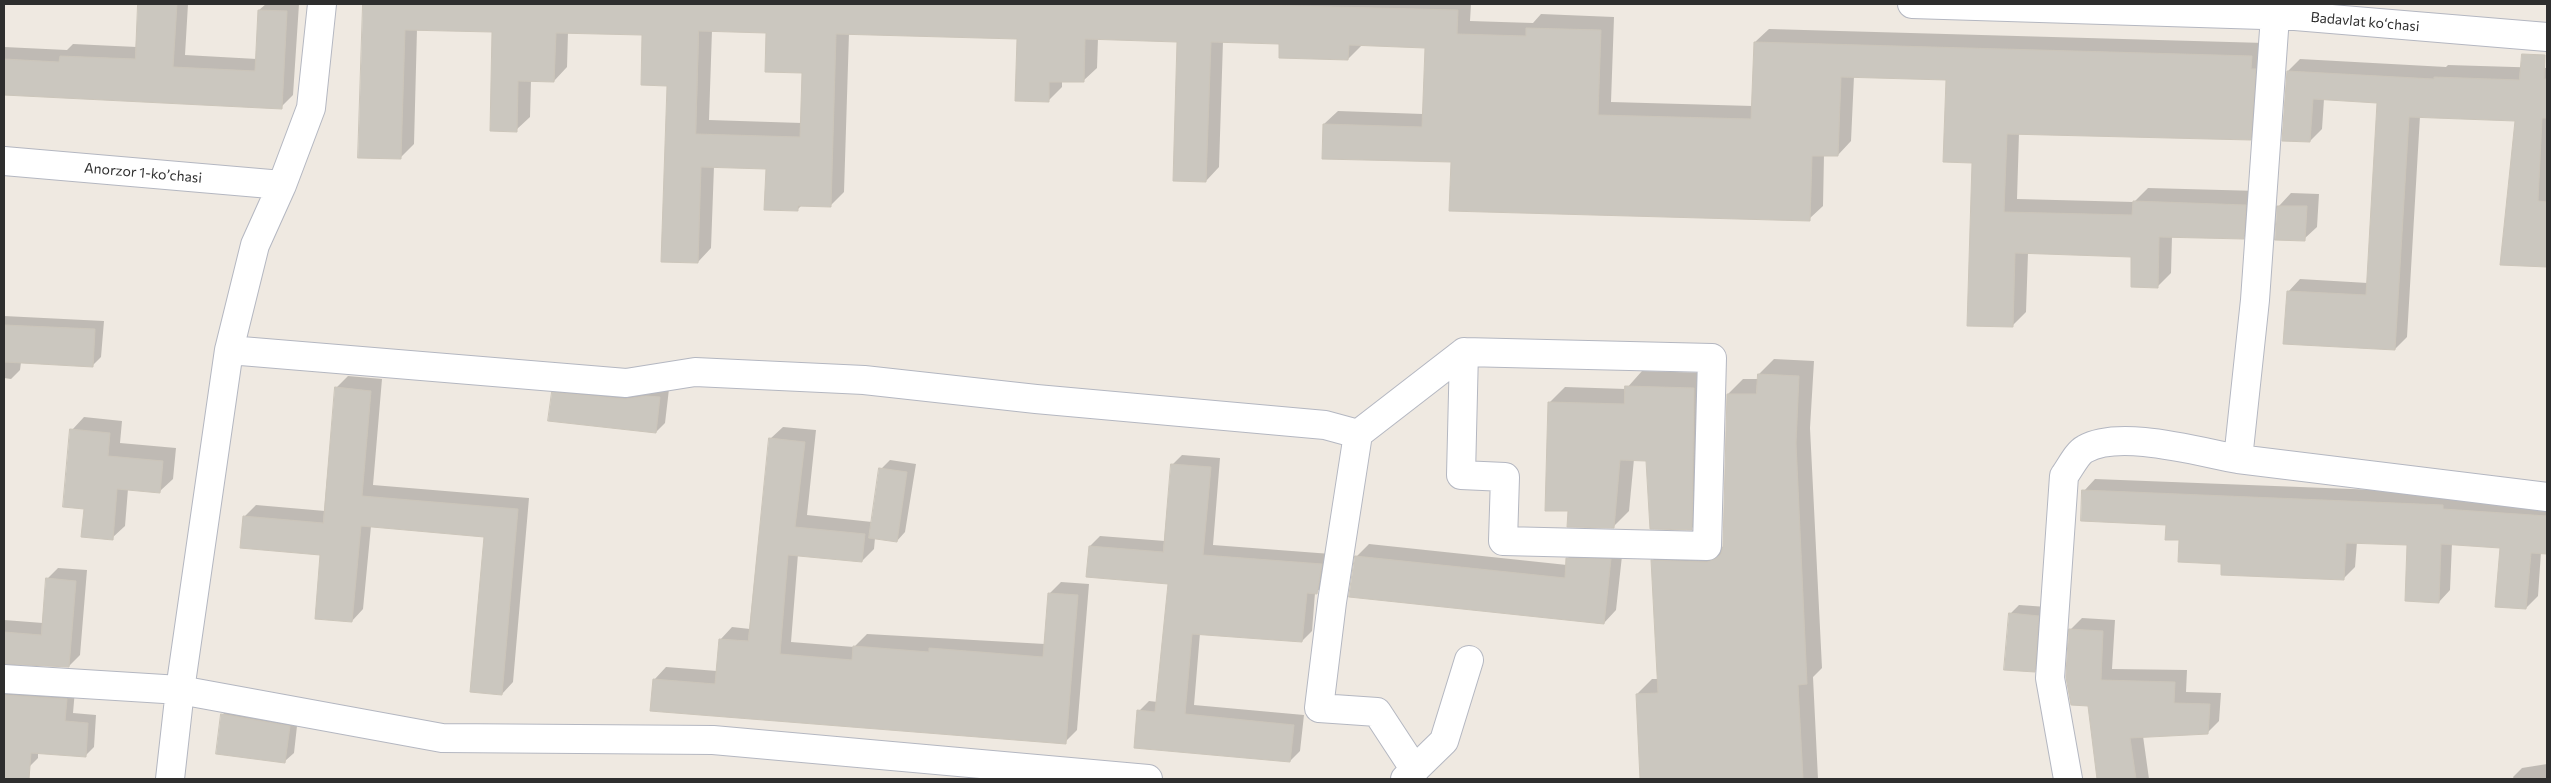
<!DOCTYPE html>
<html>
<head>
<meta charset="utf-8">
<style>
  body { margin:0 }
  #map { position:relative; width:2551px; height:783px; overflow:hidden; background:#efe9e1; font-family:Commissioner,sans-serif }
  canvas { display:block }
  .frame { position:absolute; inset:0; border:5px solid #2e2e2e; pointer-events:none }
</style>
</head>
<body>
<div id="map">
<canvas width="2551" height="783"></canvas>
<div class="frame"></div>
</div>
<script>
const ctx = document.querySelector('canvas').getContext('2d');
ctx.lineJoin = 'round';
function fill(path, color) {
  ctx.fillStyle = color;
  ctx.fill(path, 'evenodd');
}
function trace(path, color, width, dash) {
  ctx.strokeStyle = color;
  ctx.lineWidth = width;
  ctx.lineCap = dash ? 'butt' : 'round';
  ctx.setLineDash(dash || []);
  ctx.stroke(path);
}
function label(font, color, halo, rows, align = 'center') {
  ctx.font = font + ' Commissioner,sans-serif';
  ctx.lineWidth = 4.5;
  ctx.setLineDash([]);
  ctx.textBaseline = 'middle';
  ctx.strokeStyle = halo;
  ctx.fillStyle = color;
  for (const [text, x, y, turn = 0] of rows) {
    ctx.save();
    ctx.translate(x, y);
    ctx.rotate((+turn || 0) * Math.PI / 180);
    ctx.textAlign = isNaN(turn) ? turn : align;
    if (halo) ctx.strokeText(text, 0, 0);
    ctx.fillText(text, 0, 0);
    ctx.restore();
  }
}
fill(new Path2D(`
  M 139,4 L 188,4 L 185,55 L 257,59 L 259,10 L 266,4 L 299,4 L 293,95 L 281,107 L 4,93 L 4,47 L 67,50 L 73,44 L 137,47 Z
  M 364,4 L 1471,4 L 1470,21 L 1533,23 L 1541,14 L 1614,17 L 1611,102 L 1753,106 L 1755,42 L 1769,29 L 2265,43 L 2264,126 L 2250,139 L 2019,133 L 2017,199 L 2134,202 L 2148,188 L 2259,191 L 2257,224 L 2243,238 L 2172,236 L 2171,273 L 2157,287 L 2133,256 L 2028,253 L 2026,312 L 2012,326 L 1974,162 L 1947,79 L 1854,76 L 1851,141 L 1838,155 L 1824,155 L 1823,206 L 1809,219 L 1452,161 L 1324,124 L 1338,111 L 1423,114 L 1426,46 L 1362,45 L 1348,59 L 1281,42 L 1223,41 L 1219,167 L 1206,181 L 1178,40 L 1098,38 L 1097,68 L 1083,81 L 1062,81 L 1062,87 L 1048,101 L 1019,38 L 849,33 L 844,192 L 830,206 L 802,205 L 797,210 L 767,168 L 714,166 L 711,248 L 698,262 L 668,85 L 643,34 L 568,32 L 567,67 L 554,81 L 531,80 L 530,117 L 516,130 L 494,31 L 417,29 L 414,144 L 400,158 L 359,157 ZM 712,30 L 768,32 L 803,72 L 802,123 L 709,120 Z
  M 2300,59 L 2446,67 L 2448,65 L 2547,68 L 2547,266 L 2502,264 L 2516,120 L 2420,116 L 2407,337 L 2395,349 L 2288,292 L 2300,279 L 2368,283 L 2378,102 L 2324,99 L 2322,129 L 2310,141 L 2288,71 Z
  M 2291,193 L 2319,194 L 2317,227 L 2304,239 L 2279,206 Z
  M 4,316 L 104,321 L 101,357 L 92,366 L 21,362 L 20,370 L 11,379 L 4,378 Z
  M 1774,359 L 1814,361 L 1810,428 L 1822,668 L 1813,677 L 1818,779 L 1642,779 L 1637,694 L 1652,679 L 1658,679 L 1652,561 L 1667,546 L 1724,547 L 1728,394 L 1743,379 L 1759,379 L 1759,374 Z
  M 1642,371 L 1709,373 L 1707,513 L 1691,529 L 1647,460 L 1634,459 L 1629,511 L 1613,527 L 1569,510 L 1549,403 L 1565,387 L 1626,389 Z
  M 348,376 L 382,379 L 373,485 L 529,498 L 513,682 L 502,694 L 486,535 L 371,526 L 363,609 L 352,621 L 322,554 L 244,517 L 256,505 L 325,511 L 336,388 Z
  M 562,384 L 669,389 L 665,423 L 656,432 L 553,393 Z
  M 84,417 L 122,421 L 120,443 L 176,448 L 173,479 L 160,491 L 128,489 L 125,526 L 112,538 L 85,508 L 72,430 Z
  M 783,427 L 816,430 L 807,515 L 872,522 L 881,469 L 890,460 L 916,464 L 905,532 L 897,541 L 875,538 L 874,549 L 862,561 L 798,554 L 791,642 L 854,647 L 867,634 L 1045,644 L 1049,594 L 1061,582 L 1089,584 L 1077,730 L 1065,742 L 654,680 L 666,667 L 717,671 L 720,640 L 732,627 L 750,629 L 770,439 Z
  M 1182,455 L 1220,458 L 1213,545 L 1331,554 L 1327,583 L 1315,593 L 1312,631 L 1302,641 L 1200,633 L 1194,705 L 1304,715 L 1300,751 L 1290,761 L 1139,711 L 1149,701 L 1158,702 L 1170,582 L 1090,546 L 1100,536 L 1165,541 L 1172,465 Z
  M 2095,479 L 2454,493 L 2547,504 L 2547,553 L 2541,552 L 2538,596 L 2526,608 L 2501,547 L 2452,543 L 2450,590 L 2439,602 L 2409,544 L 2357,542 L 2355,567 L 2344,578 L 2223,563 L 2180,539 L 2167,523 L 2084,491 Z
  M 1369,544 L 1567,565 L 1567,559 L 1580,546 L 1623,547 L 1616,610 L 1604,623 L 1356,557 Z
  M 58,568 L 87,570 L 80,655 L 69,666 L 4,662 L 4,620 L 43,623 L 47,579 Z
  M 2019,605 L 2047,607 L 2043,662 L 2034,671 L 2010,614 Z
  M 2082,618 L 2115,620 L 2112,669 L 2187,670 L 2186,692 L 2221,693 L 2219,721 L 2207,733 L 2143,736 L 2149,779 L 2098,779 L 2089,705 L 2070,630 Z
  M 13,686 L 75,690 L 73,713 L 96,715 L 94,747 L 85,756 L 38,752 L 38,758 L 29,767 L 4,765 L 4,695 Z
  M 231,706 L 298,717 L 294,753 L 285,761 L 222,715 Z
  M 2547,764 L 2547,779 L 2514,779 L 2513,777 L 2522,768 Z`), '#0003');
const building = new Path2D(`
  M 138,4 L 177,4 L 173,67 L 255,71 L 258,10 L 287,11 L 282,109 L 4,95 L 4,59 L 59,62 L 60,56 L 135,59 Z
  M 363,4 L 1212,4 L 1458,10 L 1457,34 L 1526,36 L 1526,28 L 1601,30 L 1598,115 L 1751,119 L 1754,42 L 2252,56 L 2251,69 L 2256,69 L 2251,140 L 2007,134 L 2004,212 L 2132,215 L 2133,201 L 2246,205 L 2244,239 L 2159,237 L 2158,288 L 2131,287 L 2131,257 L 2015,253 L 2013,327 L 1967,326 L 1972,163 L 1943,162 L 1946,80 L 1841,77 L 1838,156 L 1812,156 L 1810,221 L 1449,211 L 1451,162 L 1322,159 L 1323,124 L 1422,127 L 1425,48 L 1349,45 L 1348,60 L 1279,58 L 1279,44 L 1211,42 L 1206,182 L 1173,181 L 1177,42 L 1085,39 L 1084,82 L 1049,82 L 1049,102 L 1015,101 L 1017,39 L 836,34 L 831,207 L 798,206 L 798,211 L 764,210 L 766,169 L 701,167 L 698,263 L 661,262 L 667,86 L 641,85 L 642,35 L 556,33 L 554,82 L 518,81 L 517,132 L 490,131 L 492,32 L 405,30 L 401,159 L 358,158 ZM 699,31 L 766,33 L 765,72 L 802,73 L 800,137 L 696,134 Z
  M 2522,54 L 2545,55 L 2544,79 L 2547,79 L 2547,118 L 2542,118 L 2538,201 L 2547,202 L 2547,267 L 2500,265 L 2515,121 L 2409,117 L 2395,350 L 2283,344 L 2287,291 L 2366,295 L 2377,103 L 2313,99 L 2310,142 L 2282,141 L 2287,71 L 2434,79 L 2434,77 L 2519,80 Z
  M 2277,206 L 2307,206 L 2305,241 L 2275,240 Z
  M 4,325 L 95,329 L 93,367 L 4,362 Z
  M 1758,374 L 1799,376 L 1796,443 L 1807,684 L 1798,685 L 1803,779 L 1640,779 L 1636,694 L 1658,693 L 1651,560 L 1707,562 L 1715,559 L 1721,554 L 1723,546 L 1727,394 L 1756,394 Z
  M 1625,386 L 1694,388 L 1692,530 L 1650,529 L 1646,461 L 1620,460 L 1614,528 L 1567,527 L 1568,511 L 1545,511 L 1548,402 L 1624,404 Z
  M 335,387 L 371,391 L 362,496 L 518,509 L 502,695 L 470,692 L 484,537 L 361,526 L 352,622 L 315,619 L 320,555 L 240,548 L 243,516 L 323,523 Z
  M 552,392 L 625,399 L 646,396 L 660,397 L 656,433 L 548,421 Z
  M 70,429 L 110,433 L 108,456 L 163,461 L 160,493 L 117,489 L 113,540 L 81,537 L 84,509 L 63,507 Z
  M 769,438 L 805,442 L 795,527 L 865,534 L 862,562 L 788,555 L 780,654 L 852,660 L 853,646 L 929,652 L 929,648 L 1043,657 L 1048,593 L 1078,595 L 1066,744 L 650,711 L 653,679 L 715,684 L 719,639 L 748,641 Z
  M 1171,464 L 1211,467 L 1203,555 L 1322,564 L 1317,594 L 1307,593 L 1302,642 L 1192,634 L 1185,714 L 1294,725 L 1290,762 L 1134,748 L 1137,710 L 1155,712 L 1168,584 L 1086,577 L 1089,546 L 1163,552 Z
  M 879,468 L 907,472 L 897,542 L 869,538 Z
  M 2082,490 L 2443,505 L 2443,509 L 2547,516 L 2547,554 L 2531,553 L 2526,609 L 2495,607 L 2500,548 L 2441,544 L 2439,603 L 2405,601 L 2407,545 L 2346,543 L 2344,580 L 2221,575 L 2221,564 L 2178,562 L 2179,540 L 2165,540 L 2166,525 L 2081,521 Z
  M 1355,556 L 1565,578 L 1566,558 L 1611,559 L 1604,624 L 1349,597 Z
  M 46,578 L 76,581 L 69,667 L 4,664 L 4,632 L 41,635 Z
  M 2009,613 L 2039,616 L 2035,672 L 2004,670 Z
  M 2069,629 L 2103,631 L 2101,680 L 2175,682 L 2174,703 L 2210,704 L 2208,734 L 2130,738 L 2136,779 L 2097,779 L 2088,706 L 2071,705 L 2066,677 Z
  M 4,695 L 67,699 L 65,721 L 88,723 L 86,757 L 31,753 L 29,779 L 4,779 Z
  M 221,714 L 290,726 L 285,763 L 216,754 Z`);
fill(building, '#cbc7bf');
trace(building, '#cbc5ba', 1);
const minor = new Path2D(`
  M 1912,4 L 2295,16 L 2547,37
  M 4,161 L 282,185
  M 229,350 L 626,383 L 695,372 L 864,380 L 1036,399 L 1325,425 L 1358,434 L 1332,602 L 1319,708 L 1377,712 L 1415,770
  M 1358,434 L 1464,352 L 1712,358 L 1707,546 L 1503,541 L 1505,477 L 1461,475 L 1464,352
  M 2238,459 L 2547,497
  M 4,679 L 180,690 L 442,738 L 713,740 L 1148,779
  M 170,779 L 180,690 L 229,350 L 255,245 L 282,185 L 311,108 L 322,4
  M 1405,779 L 1444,741 L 1469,660
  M 2068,779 L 2050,678 L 2064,476 C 2070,468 2077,453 2085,449 C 2120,429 2199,452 2238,459 L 2255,300 L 2275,16`);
trace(minor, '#b4b7c1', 30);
trace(minor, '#fff', 28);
label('14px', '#2e2e2e', '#fff', [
  ["Badavlat koʻchasi",2365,22,5],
  ["Аnorzor 1-koʼchasi",143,173,5]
]);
</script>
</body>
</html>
